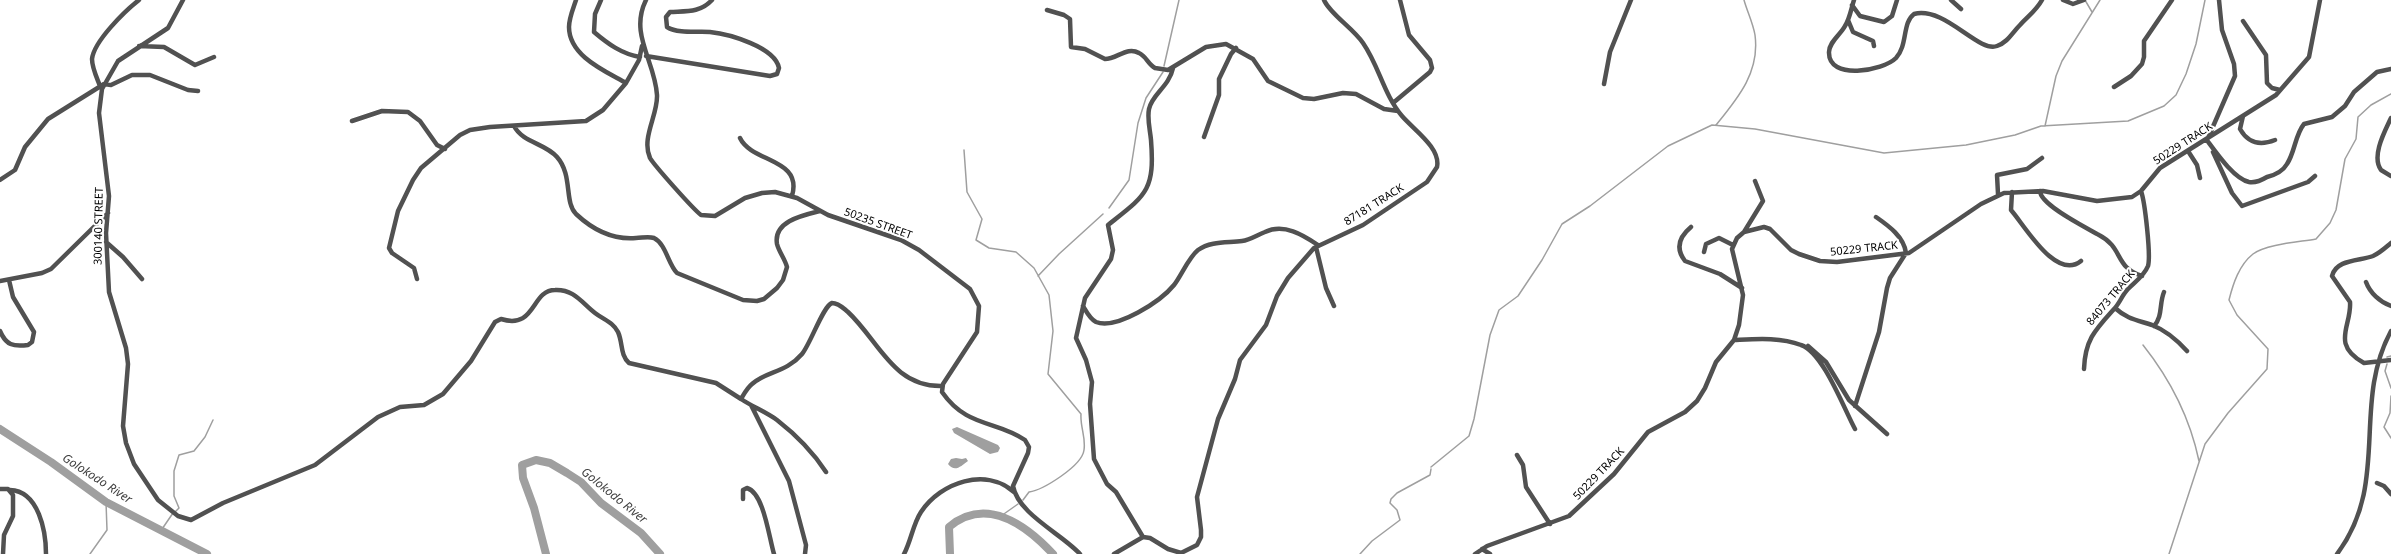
<!DOCTYPE html>
<html>
<head>
<meta charset="utf-8">
<style>
  body { margin:0 }
  canvas { display:block; background:#fff }
</style>
</head>
<body>
<canvas width="2391" height="554"></canvas>
<script>
const ctx = document.querySelector('canvas').getContext('2d');
ctx.lineJoin = 'round';
function fill(path, color) {
  ctx.fillStyle = color;
  ctx.fill(path, 'evenodd');
}
function trace(path, color, width, dash) {
  ctx.strokeStyle = color;
  ctx.lineWidth = width;
  ctx.lineCap = dash ? 'butt' : 'round';
  ctx.setLineDash(dash || []);
  ctx.stroke(path);
}
function label(font, color, halo, rows, align = 'center') {
  ctx.font = font + ' "Noto Sans",sans-serif';
  ctx.lineWidth = 4;
  ctx.setLineDash([]);
  ctx.textBaseline = 'middle';
  ctx.strokeStyle = halo;
  ctx.fillStyle = color;
  for (const [text, x, y, turn = 0] of rows) {
    ctx.save();
    ctx.translate(x, y);
    ctx.rotate((+turn || 0) * Math.PI / 180);
    ctx.textAlign = isNaN(turn) ? turn : align;
    if (halo) ctx.strokeText(text, 0, 0);
    ctx.fillText(text, 0, 0);
    ctx.restore();
  }
}
fill(new Path2D(`
  M 957,427 L 998,445 L 1000,448 L 998,452 L 990,454 L 954,433 L 952,429 Z
  M 956,458 L 962,459 L 966,458 L 968,461 C 961,466 955,473 948,464 L 951,459 Z`), '#9f9f9f');
trace(new Path2D(`
  M 2085,0 L 2092,12
  M 1164,66 L 1179,0
  M 1716,125 C 1738,98 1760,72 1755,35 C 1753,23 1747,11 1744,0
  M 2045,126 L 2056,76 L 2062,61 L 2100,0
  M 964,150 L 967,192 L 982,219 L 976,240 L 989,248 L 1016,252 L 1034,268 L 1049,295 L 1053,331 L 1048,374 L 1081,414 C 1080,427 1086,437 1084,450 C 1082,466 1043,490 1029,492 L 1023,500
  M 1109,208 L 1129,180 L 1138,123 L 1146,98 L 1163,72
  M 1038,276 L 1059,254 L 1103,214
  M 2143,345 C 2170,379 2190,418 2199,461
  M 2387,357 L 2391,356
  M 2387,364 L 2385,371 L 2391,388
  M 2391,396 L 2390,413 L 2384,427 L 2391,438
  M 1431,467 L 1469,436 L 1474,419 L 1490,335 L 1499,310 L 1518,296 L 1542,260 L 1562,224 L 1590,206 L 1668,146 L 1712,125 L 1755,129 L 1884,153 L 1966,145 L 2015,135 L 2041,126 L 2128,121 L 2164,106 L 2176,95 L 2186,74 L 2196,44 L 2205,0
  M 175,512 L 179,508 L 174,496 L 174,471 L 179,455 L 194,451 L 205,437 L 213,420
  M 1001,516 L 1018,504
  M 160,532 L 173,513
  M 90,554 L 107,530 L 106,502
  M 1360,554 L 1372,541 L 1400,520 L 1397,510 L 1390,503 L 1391,499 L 1397,493 L 1430,475 L 1431,469
  M 2169,554 L 2205,444 L 2228,413 L 2267,369 L 2268,349 L 2237,315 L 2229,300 C 2233,284 2239,265 2253,254 C 2267,244 2300,242 2316,239 L 2330,223 L 2336,210 L 2345,159 L 2356,139 L 2358,117 L 2371,105 L 2391,94`), '#9f9f9f', 1.5);
trace(new Path2D(`
  M 0,429 L 51,462 L 106,502 L 207,554
  M 546,554 L 534,508 L 523,478 L 522,465 L 536,460 L 550,463 L 567,473 L 581,482 L 601,503 L 641,533 L 660,554
  M 950,554 L 949,527 C 986,496 1026,525 1053,554`), '#9f9f9f', 8);
trace(new Path2D(`
  M 183,0 L 168,28 L 118,61 L 102,89 L 99,113 L 109,196 L 106,233 L 109,292 L 126,348 L 128,364 L 123,426 L 126,443 L 134,464 L 158,500 L 178,516 L 191,520 L 223,503 L 315,465 L 378,417 L 400,407 L 424,405 L 443,394 L 471,361 L 495,322 L 501,319 C 536,330 531,290 555,290 C 574,289 582,303 595,313 C 604,320 613,322 618,332 C 623,343 620,355 629,363 L 716,383 L 741,399 C 744,394 747,388 752,384 C 766,371 786,373 802,354 C 811,343 823,306 832,303 C 839,303 843,308 848,312 C 879,341 893,387 942,386
  M 576,0 C 573,9 569,18 569,27 C 569,56 605,71 626,83
  M 601,0 L 595,14 L 594,32 C 608,44 622,54 640,57
  M 646,0 C 629,34 655,61 657,95 C 658,115 641,138 650,158 C 654,165 693,209 701,215 L 715,216 L 745,198 L 762,193 L 775,192 L 797,198 L 828,215 L 901,240 L 919,250 L 970,289 L 979,306 L 977,332 L 943,384 L 942,392 C 967,428 996,420 1025,440 L 1029,447 L 1028,453 L 1013,486 C 1018,514 1062,534 1080,554
  M 1854,0 C 1851,9 1850,18 1845,26 C 1841,34 1829,42 1829,52 C 1828,81 1883,71 1896,58 C 1908,45 1902,23 1914,14 C 1945,6 1978,53 1997,46 C 2008,42 2012,33 2020,25 C 2028,16 2036,11 2042,0
  M 1951,0 L 1961,9
  M 2063,0 L 2073,4 L 2084,0
  M 1852,5 L 1860,16 L 1884,22 L 1892,16 L 1897,0
  M 1047,10 L 1064,15 L 1070,19 L 1071,47 L 1085,49 L 1105,59 C 1117,59 1127,46 1139,53 C 1146,56 1148,64 1155,68 L 1168,70 L 1206,47 L 1226,44 L 1253,59 L 1268,81 L 1303,98 L 1314,99 L 1343,93 L 1356,94 L 1384,109 L 1398,111
  M 1848,20 L 1853,32 L 1873,41 L 1874,46
  M 2243,21 L 2266,55 L 2267,83 L 2272,88 L 2280,90
  M 139,46 L 164,47 L 195,65 L 214,57
  M 646,56 L 770,76 L 777,74 L 779,68 C 775,47 729,34 710,32 C 698,31 678,34 667,27 L 666,17 L 670,12 C 686,11 700,13 712,0
  M 1604,84 L 1610,52 L 1631,0
  M 100,86 C 97,78 92,68 92,59 C 94,41 125,11 139,0
  M 2114,87 L 2131,76 L 2142,64 L 2144,57 L 2144,41 L 2172,0
  M 1393,103 L 1430,72 L 1432,68 L 1430,60 L 1409,35 L 1400,0
  M 2243,116 L 2240,129 C 2248,143 2260,146 2275,140
  M 2391,118 C 2385,131 2371,156 2381,170 L 2391,176
  M 352,121 L 382,111 L 408,112 L 420,121 L 437,145 L 445,149
  M 514,126 C 523,143 545,143 557,157 C 573,175 564,202 576,214 C 592,229 613,240 636,238 C 642,238 648,236 654,238 C 666,244 668,264 677,273 L 743,300 L 757,301 L 764,299 L 777,288 L 783,280 L 787,267 C 785,259 779,252 777,244 C 773,221 804,215 820,211
  M 1204,137 L 1219,95 L 1219,79 L 1231,54 L 1236,48
  M 740,138 C 752,163 803,158 792,196
  M 2208,138 L 2235,76 L 2234,64 L 2222,30 L 2219,0
  M 2206,139 C 2215,151 2234,179 2249,182 C 2255,183 2262,180 2267,177 C 2275,175 2283,171 2287,164 C 2295,152 2295,135 2304,124 L 2332,117 L 2345,106 L 2354,92 L 2377,72 L 2391,69
  M 2188,151 L 2197,165 L 2200,178
  M 2213,152 L 2232,193 L 2242,206 L 2308,182 L 2315,176
  M 0,180 L 15,170 L 25,147 L 48,119 L 104,84 L 111,85 L 132,75 L 150,75 L 188,90 L 198,91
  M 2040,191 C 2040,205 2087,228 2099,235 C 2124,248 2114,267 2142,276
  M 2012,192 L 2011,210 C 2025,226 2056,281 2081,261
  M 1998,194 L 1997,175 L 2027,169 L 2042,158
  M 1691,227 C 1679,237 1675,248 1685,261 L 1720,274 L 1742,288
  M 1744,232 L 1763,201 L 1755,181
  M 106,242 L 123,257 L 142,279
  M 2391,243 C 2385,248 2380,253 2373,256 C 2360,261 2336,259 2332,276 L 2350,302 C 2352,326 2330,344 2364,363 L 2391,360
  M 1316,247 L 1326,288 L 1334,306
  M 1704,252 L 1706,244 L 1719,238 L 1733,245
  M 417,279 L 414,268 L 392,253 L 389,248 L 398,211 L 413,180 L 421,168 L 460,135 L 470,130 L 490,127 L 586,121 L 603,110 L 626,83 L 639,60 L 642,46
  M 0,281 L 42,273 L 51,269 L 108,213
  M 2366,282 C 2370,293 2380,302 2391,306
  M 1083,306 C 1086,311 1090,319 1096,322 C 1117,330 1161,301 1174,285 C 1181,276 1189,257 1198,250 C 1211,241 1227,243 1242,241 C 1250,240 1257,235 1265,232 C 1284,223 1303,235 1318,245
  M 2115,308 C 2127,319 2137,320 2152,325 C 2165,330 2177,340 2187,351
  M 2154,326 C 2163,316 2159,304 2164,292
  M 0,331 C 6,345 13,347 28,345 L 32,342 L 34,332 L 13,297 L 9,280
  M 1734,340 C 1756,339 1780,337 1801,345 C 1823,352 1844,409 1855,429
  M 1808,346 L 1826,362 L 1849,400 L 1887,434
  M 2084,369 C 2085,340 2095,330 2114,309 C 2120,303 2122,295 2128,289 C 2135,282 2144,276 2148,266 C 2151,256 2145,202 2141,191
  M 741,399 C 753,407 766,412 777,420 C 795,434 813,452 826,472
  M 751,405 L 789,481 L 806,545 L 805,554
  M 1855,406 L 1879,332 L 1887,288 L 1890,278 L 1906,253 C 1904,237 1889,226 1876,217
  M 1517,455 L 1523,465 L 1526,487 L 1550,524
  M 2377,483 L 2384,486 L 2391,494
  M 0,489 L 8,489 L 13,495 L 13,516 L 4,535 L 3,554
  M 10,490 C 39,491 46,532 46,554
  M 743,499 L 743,490 L 747,488 C 764,493 769,538 774,554
  M 1143,537 L 1116,492 L 1107,484 L 1094,459 L 1090,404 L 1092,382 L 1086,360 L 1076,338 L 1085,298 L 1111,259 L 1113,250 L 1108,225 C 1146,195 1155,191 1151,140 C 1150,129 1147,119 1149,109 C 1152,94 1169,87 1173,68
  M 1482,549 L 1490,554
  M 904,554 C 911,541 913,524 921,512 C 941,482 986,467 1014,492
  M 1114,554 L 1143,537 L 1150,538 L 1168,549 L 1181,553 L 1197,545 L 1201,537 L 1201,530 L 1197,497 L 1218,419 L 1235,379 L 1240,360 L 1266,325 L 1277,296 L 1288,278 L 1314,248 L 1363,225 L 1427,182 L 1437,167 C 1441,148 1414,130 1402,116 C 1384,95 1379,66 1363,43 C 1353,28 1330,14 1324,0
  M 1475,554 L 1487,546 L 1569,516 L 1614,474 L 1648,432 L 1685,412 L 1697,401 L 1705,388 L 1716,362 L 1734,340 L 1739,325 L 1743,295 L 1732,249 L 1737,238 L 1744,232 L 1764,227 L 1770,229 L 1791,250 L 1799,254 L 1820,261 L 1837,262 L 1909,253 L 1981,204 L 2004,193 L 2043,191 L 2097,201 L 2132,197 L 2141,191 L 2160,168 L 2276,95 L 2309,57 L 2320,0
  M 2337,554 C 2391,482 2351,405 2391,331`), '#515151', 4.5);
label('11px', '#000', '#fff', [
  ["50229 TRACK",2183,144,-33],
  ["87181 TRACK",1374,205,-32],
  ["50235 STREET",878,224,20],
  ["300140 STREET",99,226,-89],
  ["50229 TRACK",1864,249,-6],
  ["84073 TRACK",2111,298,-50],
  ["50229 TRACK",1599,474,-46]
]);
label('italic 12px', '#404040', '#fff', [
  ["Golokodo River",97,479,33],
  ["Golokodo River",614,496,39]
]);
</script>
</body>
</html>
